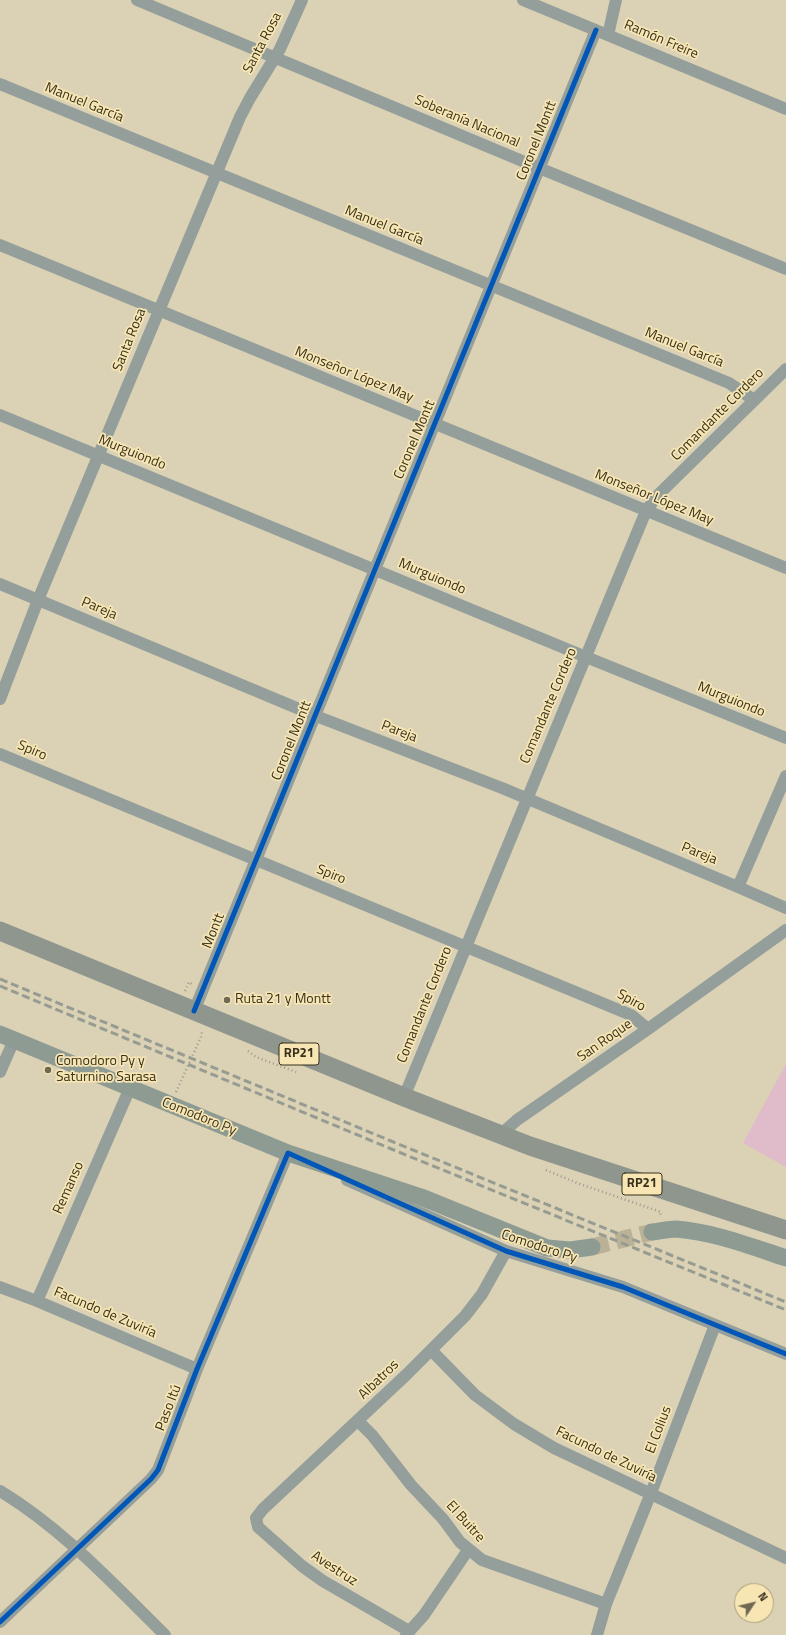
<!DOCTYPE html>
<html>
<head>
<meta charset="utf-8">
<style>
  body { margin:0 }
  #map { position:relative; width:786px; height:1635px; overflow:hidden; background:#dbd1b5; font-family:"Titillium Web",sans-serif }
  canvas { display:block }
  .north { position:absolute; left:734px; top:1583px; width:40px; height:40px; box-sizing:border-box; background:#f7e6b3; border:1px solid #aa9d77; border-radius:50%; rotate:55deg; font-size:11px; font-weight:700; line-height:16px; text-align:center; color:#37301c }
  .north::after { content:''; display:block; margin:auto; width:14px; height:18px; background:#706852; clip-path:polygon(50% 0,100% 100%,50% 72%,0 100%) }
</style>
</head>
<body>
<div id="map">
<canvas width="786" height="1635"></canvas>
<div class="north">N</div>
</div>
<script>
const ctx = document.querySelector('canvas').getContext('2d');
ctx.lineJoin = 'round';
function fill(path, color) {
  ctx.fillStyle = color;
  ctx.fill(path, 'evenodd');
}
function trace(path, color, width, dash) {
  ctx.strokeStyle = color;
  ctx.lineWidth = width;
  ctx.lineCap = dash ? 'butt' : 'round';
  ctx.setLineDash(dash || []);
  ctx.stroke(path);
}
function label(font, color, halo, rows, align = 'center') {
  ctx.font = font + ' "Titillium Web",sans-serif';
  ctx.lineWidth = 3.5;
  ctx.setLineDash([]);
  ctx.textBaseline = 'middle';
  ctx.strokeStyle = halo;
  ctx.fillStyle = color;
  for (const [text, x, y, turn = 0] of rows) {
    ctx.save();
    ctx.translate(x, y);
    ctx.rotate((+turn || 0) * Math.PI / 180);
    ctx.textAlign = isNaN(turn) ? turn : align;
    if (halo) ctx.strokeText(text, 0, 0);
    ctx.fillText(text, 0, 0);
    ctx.restore();
  }
}
fill(new Path2D(`
  M 786,1064 L 786,1167 L 743,1143 Z`), '#e0bbc9');
trace(new Path2D(`
  M 592,1247 L 652,1232`), '#bab196', 17, [17, 8]);
trace(new Path2D(`
  M 185,991 L 189,982 L 192,984
  M 248,1051 L 256,1057 L 296,1072
  M 176,1092 L 201,1037 L 202,1031
  M 546,1170 L 577,1183 L 661,1212 L 660,1216`), '#979c92', 2.5, [1, 3]);
trace(new Path2D(`
  M 137,0 L 539,168 L 786,269
  M 523,0 L 786,109
  M 608,35 L 616,0
  M 0,84 L 729,383 L 754,400
  M 0,245 L 786,568
  M 0,415 L 586,657 L 786,738
  M 0,584 L 316,716 L 502,788 L 738,887 L 786,908
  M 0,699 L 38,600 L 240,117 L 250,98 L 280,49 L 302,0
  M 0,754 L 631,1015 L 648,1029
  M 738,887 L 786,776
  M 194,1011 L 596,30
  M 0,1072 L 14,1040
  M 404,1097 L 646,511 L 657,496 L 786,369
  M 500,1135 L 517,1120 L 648,1029 L 786,930
  M 347,1180 L 506,1251 L 623,1287 L 786,1354
  M 0,1287 L 37,1301 L 197,1369
  M 37,1301 L 130,1088
  M 431,1350 L 475,1395 L 514,1424 L 554,1448 L 786,1558
  M 358,1421 L 372,1435 L 411,1485 L 443,1519 L 460,1542 L 482,1560 L 606,1604
  M 0,1491 C 63,1529 113,1584 165,1635
  M 0,1622 L 151,1479 L 158,1470 L 197,1369 L 288,1153 L 294,1156
  M 409,1631 L 323,1581 L 302,1566 L 258,1527 L 256,1518 L 263,1509 L 406,1375 L 465,1316 L 482,1294 L 506,1251
  M 406,1635 L 424,1615 L 468,1550
  M 597,1635 L 606,1604 L 651,1493 L 715,1325`), '#949f9b', 12);
trace(new Path2D(`
  M 0,1034 L 288,1153 L 421,1197 L 547,1248 L 570,1250 L 592,1247
  M 652,1232 C 660,1231 669,1229 676,1229 C 714,1232 750,1246 786,1258`), '#8e9b93', 17);
trace(new Path2D(`
  M 0,931 L 404,1097 L 530,1146 L 786,1230`), '#8e968e', 19);
trace(new Path2D(`
  M 0,979 L 391,1141 L 786,1302
  M 0,986 L 389,1148 L 786,1310`), '#979c92', 3, [8, 4]);
trace(new Path2D(`
  M 194,1011 L 596,30
  M 0,1622 L 151,1479 L 158,1470 L 197,1369 L 288,1153 L 506,1251 L 623,1287 L 786,1354`), '#0057b8', 5);
for (const [x, y, r, color] of [
  [227,1000,4,"#706852"],
  [48,1070,4,"#706852"]
]) {
  const dot = new Path2D();
  dot.arc(x, y, r, 0, 2 * Math.PI);
  ctx.fillStyle = color;
  ctx.fill(dot);
  trace(dot, '#f7e6b3', 1.5);
}
for (const [x, y, w] of [
  [299,1054,40],
  [642,1184,40]
]) {
  const box = new Path2D();
  box.roundRect(x - w / 2, y - 11, w, 22, 3);
  ctx.fillStyle = '#f7e6b3';
  ctx.fill(box);
  trace(box, '#37301c', 1);
}
label('bold 13px', '#37301c', null, [
  ["RP21",299,1054],
  ["RP21",642,1184]
]);
label('14px', '#37301c', '#f7e6b3', [
  ["Ramón Freire",661,40,23],
  ["Santa Rosa",263,43,-62],
  ["Manuel García",84,103,22],
  ["Soberanía Nacional",467,122,23],
  ["Coronel Montt",537,141,-68],
  ["Manuel García",384,226,22],
  ["Santa Rosa",130,340,-68],
  ["Manuel García",684,348,22],
  ["Monseñor López May",354,375,22],
  ["Comandante Cordero",718,415,-45],
  ["Coronel Montt",415,440,-67],
  ["Murguiondo",132,453,22],
  ["Monseñor López May",654,498,22],
  ["Murguiondo",432,577,23],
  ["Pareja",99,609,23],
  ["Murguiondo",731,700,22],
  ["Comandante Cordero",549,706,-67],
  ["Pareja",399,732,21],
  ["Coronel Montt",292,741,-68],
  ["Spiro",32,751,23],
  ["Pareja",699,854,22],
  ["Spiro",331,875,22],
  ["Montt",214,931,-68],
  ["Spiro",631,1001,29],
  ["Comandante Cordero",425,1005,-68],
  ["San Roque",605,1041,-35],
  ["Comodoro Py",199,1117,22],
  ["Remanso",69,1188,-66],
  ["Comodoro Py",539,1247,18],
  ["Facundo de Zuviría",105,1313,23],
  ["Albatros",379,1380,-44],
  ["Paso Itú",169,1408,-69],
  ["El Colius",659,1430,-69],
  ["Facundo de Zuviría",606,1455,26],
  ["El Buitre",465,1522,48],
  ["Avestruz",334,1569,33]
]);
label('14px', '#37301c', '#f7e6b3', [
  ["Ruta 21 y Montt",235,1000],
  ["Comodoro Py y",56,1062],
  ["Saturnino Sarasa",56,1078]
], 'left');
</script>
</body>
</html>
